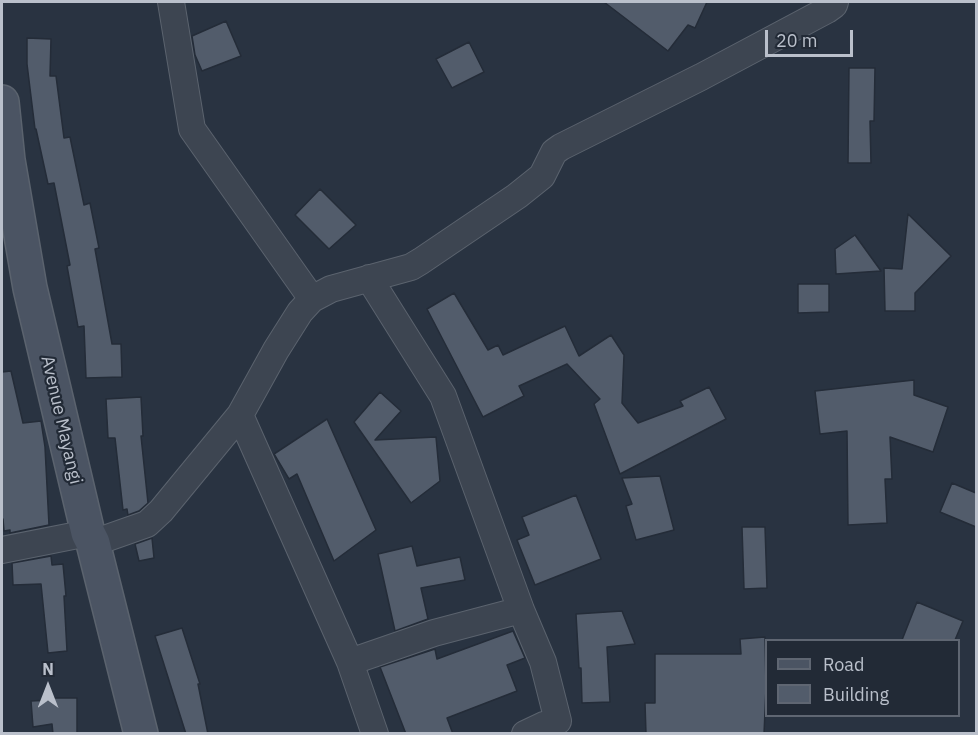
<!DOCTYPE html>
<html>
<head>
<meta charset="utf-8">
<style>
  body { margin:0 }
  #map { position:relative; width:978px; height:735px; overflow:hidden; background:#293341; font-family:"IBM Plex Sans",sans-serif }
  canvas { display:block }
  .frame { position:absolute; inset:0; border:3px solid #bac0cb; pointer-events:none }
  .legend { position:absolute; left:765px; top:639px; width:195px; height:78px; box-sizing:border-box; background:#222a36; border:2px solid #5f6672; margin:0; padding:8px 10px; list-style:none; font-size:18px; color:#bac0cb }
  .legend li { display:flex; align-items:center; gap:12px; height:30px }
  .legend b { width:30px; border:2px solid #5f6672 }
  .north { position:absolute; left:18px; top:657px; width:60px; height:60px; -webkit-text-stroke:4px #222a36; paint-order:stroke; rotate:0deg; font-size:16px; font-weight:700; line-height:24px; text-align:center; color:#bac0cb }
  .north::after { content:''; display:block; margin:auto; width:21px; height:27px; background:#bac0cb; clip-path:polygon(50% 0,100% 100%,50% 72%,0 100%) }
  .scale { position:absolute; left:765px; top:30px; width:88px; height:27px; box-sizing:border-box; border:3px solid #bac0cb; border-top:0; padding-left:8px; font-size:18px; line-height:21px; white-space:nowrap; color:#bac0cb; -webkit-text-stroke:4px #222a36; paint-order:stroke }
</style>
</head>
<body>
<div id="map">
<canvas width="978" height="735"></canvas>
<div class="frame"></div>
<ul class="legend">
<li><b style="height:8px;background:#4b5463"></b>Road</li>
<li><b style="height:16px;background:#525c6b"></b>Building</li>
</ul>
<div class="north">N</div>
<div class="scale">20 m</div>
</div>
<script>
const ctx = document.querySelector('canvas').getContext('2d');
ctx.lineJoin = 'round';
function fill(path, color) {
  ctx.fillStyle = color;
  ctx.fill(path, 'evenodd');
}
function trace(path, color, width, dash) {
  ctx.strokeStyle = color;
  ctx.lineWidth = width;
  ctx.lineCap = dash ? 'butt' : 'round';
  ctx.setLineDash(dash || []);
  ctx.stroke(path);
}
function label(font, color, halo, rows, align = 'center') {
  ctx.font = font + ' "IBM Plex Sans",sans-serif';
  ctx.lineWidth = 4.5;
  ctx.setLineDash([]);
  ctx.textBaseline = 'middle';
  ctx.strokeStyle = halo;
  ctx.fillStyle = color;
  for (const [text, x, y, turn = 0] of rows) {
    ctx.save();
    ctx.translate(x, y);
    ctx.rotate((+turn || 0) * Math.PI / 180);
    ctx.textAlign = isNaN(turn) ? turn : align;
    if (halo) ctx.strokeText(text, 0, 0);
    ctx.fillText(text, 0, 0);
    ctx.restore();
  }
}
const building = new Path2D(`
  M 604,2 L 707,2 L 695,28 L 688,25 L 668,51 Z
  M 226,21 L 241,56 L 202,71 L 195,55 L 192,36 Z
  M 27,38 L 51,39 L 50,76 L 56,76 L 64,138 L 70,137 L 84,205 L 90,203 L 99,248 L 95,249 L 112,344 L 121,344 L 122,377 L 86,378 L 84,326 L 78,327 L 67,266 L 70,265 L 54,183 L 48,184 L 36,129 L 35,129 L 27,64 Z
  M 469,42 L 484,72 L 452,88 L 436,59 Z
  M 849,68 L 875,68 L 874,121 L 870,121 L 871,163 L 848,163 Z
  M 320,189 L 356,225 L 329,249 L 295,215 Z
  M 908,214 L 951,256 L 915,293 L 915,311 L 885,311 L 884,268 L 902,269 Z
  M 855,235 L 881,271 L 836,274 L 835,249 Z
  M 798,284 L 829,284 L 829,312 L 798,313 Z
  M 454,293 L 488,350 L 498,345 L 503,355 L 565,326 L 579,356 L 611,335 L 624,355 L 622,403 L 638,423 L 683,406 L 680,401 L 709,387 L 726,419 L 620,474 L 594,404 L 600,399 L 567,364 L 519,386 L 524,396 L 483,417 L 427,309 Z
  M 11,371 L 23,423 L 41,421 L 45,447 L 49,525 L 10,533 L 10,530 L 4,531 L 3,519 L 2,520 L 2,372 Z
  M 914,380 L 914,395 L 948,407 L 933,452 L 890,437 L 892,479 L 885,479 L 887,523 L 848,525 L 847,431 L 820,434 L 815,391 Z
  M 380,392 L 401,411 L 375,440 L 436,437 L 440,481 L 411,503 L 354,422 Z
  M 141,397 L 143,436 L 141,436 L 148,503 L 139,511 L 128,515 L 127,509 L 123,510 L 115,438 L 108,438 L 106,399 Z
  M 327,419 L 376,530 L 334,561 L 297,474 L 289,479 L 274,454 Z
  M 660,476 L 674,530 L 636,540 L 626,506 L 632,504 L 622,478 Z
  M 952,483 L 976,493 L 976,527 L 940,512 Z
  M 576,495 L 601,559 L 535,585 L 517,540 L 529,535 L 522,517 Z
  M 742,527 L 765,527 L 767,588 L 744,589 Z
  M 152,538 L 154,558 L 139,561 L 135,544 Z
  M 412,546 L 417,566 L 460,557 L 465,580 L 421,588 L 428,619 L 395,631 L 378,554 Z
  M 51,556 L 52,565 L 63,564 L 66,596 L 64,596 L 67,651 L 48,653 L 41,584 L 13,585 L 12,563 Z
  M 917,602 L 963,621 L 955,640 L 902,640 Z
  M 622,611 L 635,644 L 607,647 L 610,702 L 582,703 L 581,668 L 579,668 L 576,614 Z
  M 182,628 L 200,684 L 198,684 L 208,734 L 186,734 L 155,636 Z
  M 513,631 L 525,658 L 507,665 L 517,691 L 447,718 L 453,734 L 406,734 L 380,667 L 435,649 L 437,659 Z
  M 765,637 L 766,688 L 764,734 L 646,734 L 645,703 L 655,703 L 655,654 L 741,654 L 740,639 Z
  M 49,698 L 77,698 L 77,734 L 53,734 L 52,724 L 33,727 L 31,701 L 50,700 Z`);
fill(building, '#525c6b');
trace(building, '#242c38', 1.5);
const street = new Path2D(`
  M 171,2 L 192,129 L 312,299
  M 369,278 L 443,396 L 521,610 L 543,662 L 558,721 L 544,725 L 525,734
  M 240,415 L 350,662 L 375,734
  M 93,543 L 147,524 L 161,511 L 240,415 L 276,350 L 300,312 L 312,299 L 331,289 L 411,267 L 421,261 L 517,196 L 542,176 L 554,152 L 561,147 L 701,77 L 827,10 L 834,5 L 835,2
  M 2,550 L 88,533
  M 350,662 L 434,633 L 521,610`);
const secondary = new Path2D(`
  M 2,102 L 8,160 L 30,288 L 88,533 L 93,543 L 141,734`);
trace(street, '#5b636e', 28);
trace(secondary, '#5b636e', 36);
trace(street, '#3d4551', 26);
trace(secondary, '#4b5463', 33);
label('18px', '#bac0cb', '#222a36', [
  ["Avenue Mayangi",61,420,77]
]);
</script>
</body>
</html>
